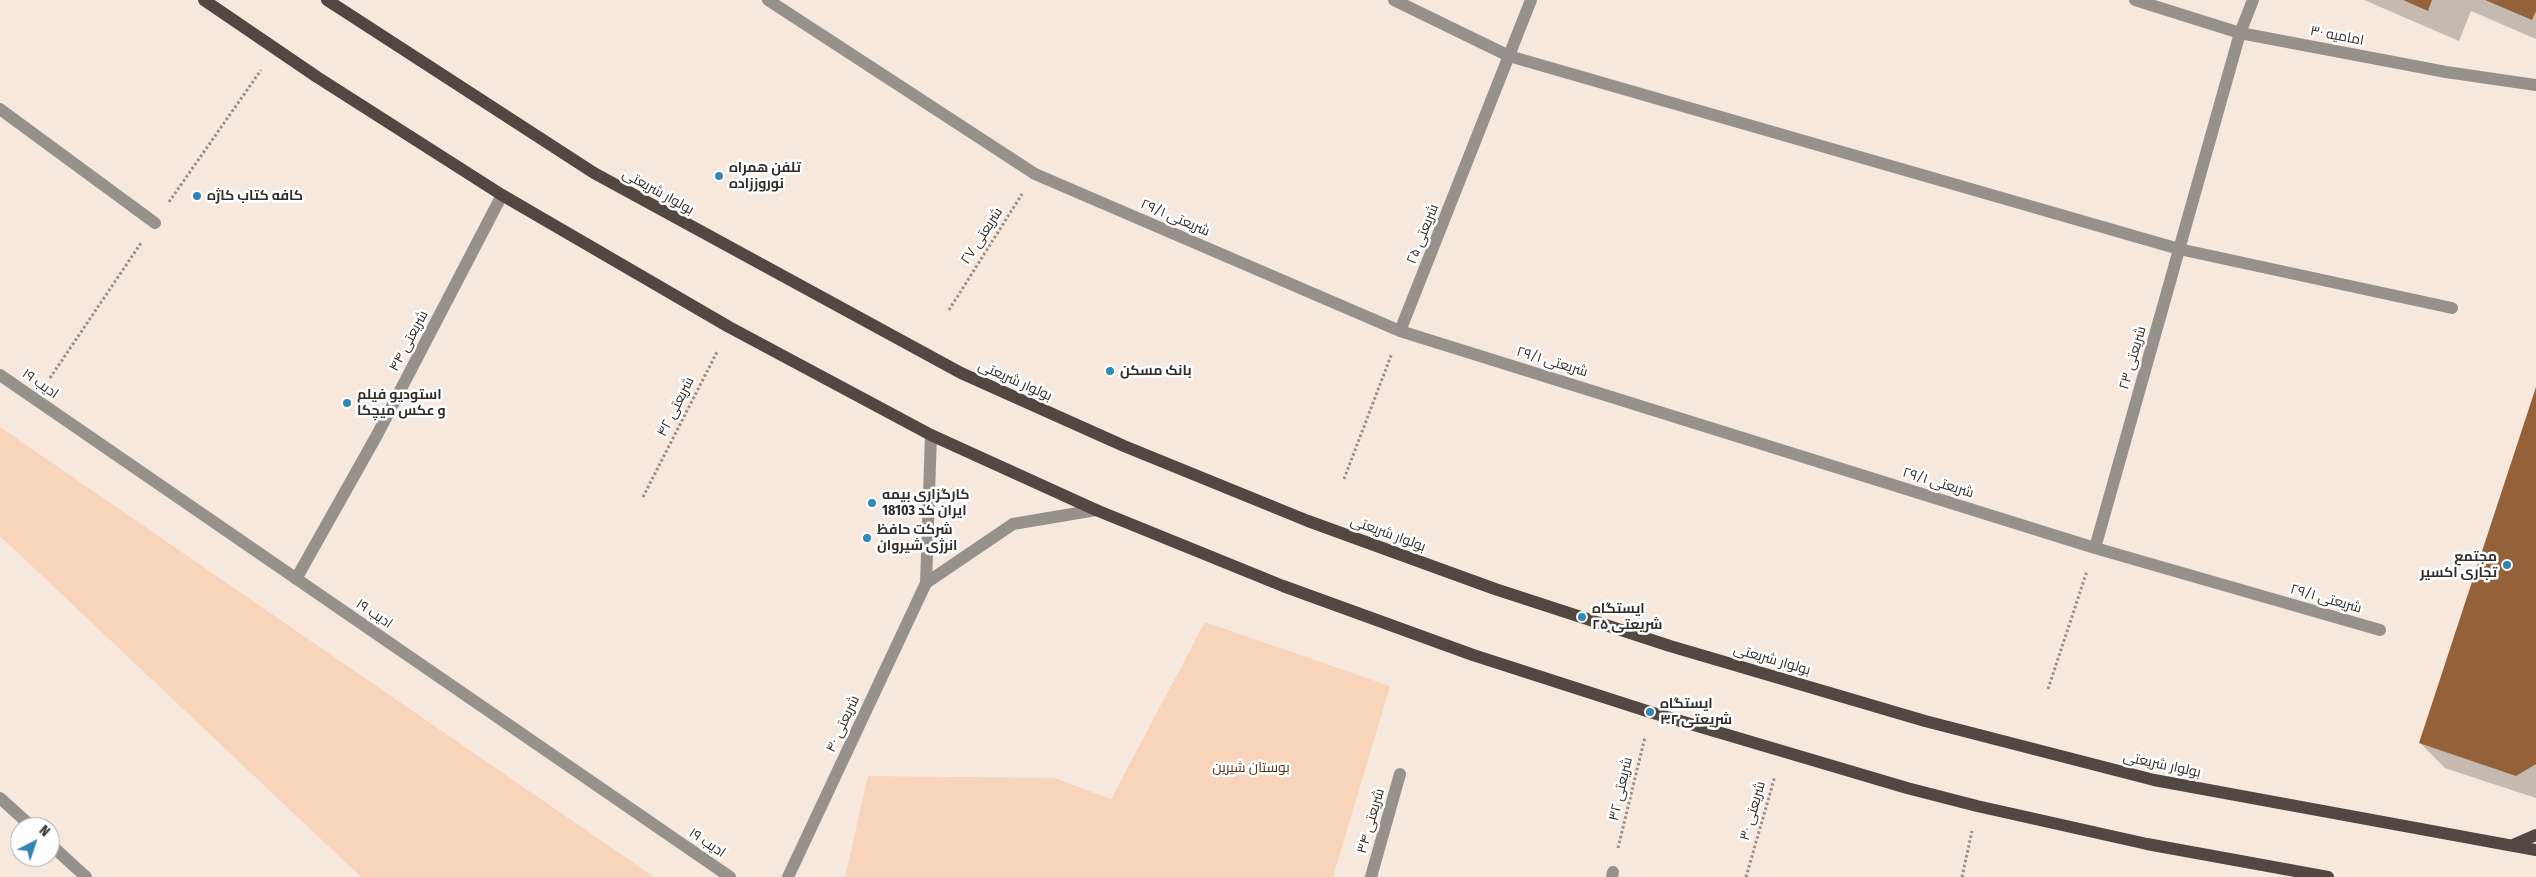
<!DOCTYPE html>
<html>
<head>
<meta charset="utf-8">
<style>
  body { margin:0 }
  #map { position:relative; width:2536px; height:877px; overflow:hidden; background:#f7e8dd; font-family:"Fira Sans Condensed",sans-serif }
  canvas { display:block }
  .north { position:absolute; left:10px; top:817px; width:50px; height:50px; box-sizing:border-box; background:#fff; border:1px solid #adaba9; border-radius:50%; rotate:41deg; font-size:14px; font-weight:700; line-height:20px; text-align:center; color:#332d29 }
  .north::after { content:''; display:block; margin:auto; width:18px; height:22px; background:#3086b5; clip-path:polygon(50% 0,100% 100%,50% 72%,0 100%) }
</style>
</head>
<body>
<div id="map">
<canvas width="2536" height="877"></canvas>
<div class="north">N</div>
</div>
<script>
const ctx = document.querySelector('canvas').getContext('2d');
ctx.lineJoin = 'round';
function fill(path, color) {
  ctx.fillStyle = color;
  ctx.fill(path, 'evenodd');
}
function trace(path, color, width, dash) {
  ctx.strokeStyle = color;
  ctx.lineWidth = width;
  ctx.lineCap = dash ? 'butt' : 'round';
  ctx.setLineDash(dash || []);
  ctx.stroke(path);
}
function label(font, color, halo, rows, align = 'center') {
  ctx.font = font + ' "Fira Sans Condensed",Cairo,sans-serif';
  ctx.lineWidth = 5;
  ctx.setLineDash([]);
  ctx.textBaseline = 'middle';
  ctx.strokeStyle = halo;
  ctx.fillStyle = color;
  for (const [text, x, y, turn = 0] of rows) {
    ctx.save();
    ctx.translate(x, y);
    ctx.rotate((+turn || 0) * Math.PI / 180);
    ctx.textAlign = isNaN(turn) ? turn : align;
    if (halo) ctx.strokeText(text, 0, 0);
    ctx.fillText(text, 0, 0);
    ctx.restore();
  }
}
fill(new Path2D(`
  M 0,427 L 654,877 L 361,877 L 0,536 Z
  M 1205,622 L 1390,686 L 1333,877 L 845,877 L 868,776 L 1054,778 L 1111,799 Z`), '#f8d4bb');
fill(new Path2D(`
  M 2364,0 L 2536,0 L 2536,39 L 2471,11 L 2459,41 Z
  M 2536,390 L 2536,798 L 2445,768 L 2420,743 Z`), '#0003');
fill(new Path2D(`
  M 2403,0 L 2432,0 L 2428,11 Z
  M 2485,0 L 2536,0 L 2536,11 L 2532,20 Z
  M 2536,387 L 2536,764 L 2516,776 L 2419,743 Z`), '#956139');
trace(new Path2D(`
  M 169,202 L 261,70
  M 949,310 L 1022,194
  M 50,378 L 141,243
  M 1344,479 L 1392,353
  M 643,497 L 718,350
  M 2048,689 L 2087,571
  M 1618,848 L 1645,737
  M 1746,877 L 1775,776
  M 1962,877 L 1972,831`), '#998e87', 3, [2.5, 2.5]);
trace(new Path2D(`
  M 768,0 L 1035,174 L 1400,331 L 2095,548 L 2380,630
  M 1394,0 L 1509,56 L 2179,249 L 2452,308
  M 2135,0 L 2240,33 L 2446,72 L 2536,85
  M 0,109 L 155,223
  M 1400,331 L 1531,0
  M 0,375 L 730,877
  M 931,435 L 926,583 L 1013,524 L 1096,510
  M 2095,548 L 2240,33 L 2253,0
  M 296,579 L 377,435 L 502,195
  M 0,798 L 32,827
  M 50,844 L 86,877
  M 788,877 L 926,583
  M 1371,877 L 1400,774
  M 1612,877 L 1613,872`), '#97918c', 12);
trace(new Path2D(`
  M 204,0 L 317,77 L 502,195 L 729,327 L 931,435 L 1096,510 L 1283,586 L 1473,655 L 1650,712 L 1907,788 L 1977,806 L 2147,844 L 2328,877
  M 327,0 L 594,173 L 961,373 L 1124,446 L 1308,521 L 1495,589 L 1670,646 L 1925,721 L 2154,780 L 2536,850
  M 2513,845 L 2536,835`), '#534841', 12);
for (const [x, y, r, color] of [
  [719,176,5,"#3086b5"],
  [197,196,5,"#3086b5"],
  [1110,371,5,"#3086b5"],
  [347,403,5,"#3086b5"],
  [872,503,5,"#3086b5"],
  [867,538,5,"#3086b5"],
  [2507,565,5,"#3086b5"],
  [1582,617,5,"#3086b5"],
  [1650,712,5,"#3086b5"]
]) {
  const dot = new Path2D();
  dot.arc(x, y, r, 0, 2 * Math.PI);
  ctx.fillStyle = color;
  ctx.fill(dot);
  trace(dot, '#fff', 2);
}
label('14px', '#332d29', '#fff', [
  ["امامیه ۳۰",2337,36,11],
  ["بولوار شریعتی",658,192,29],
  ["شریعتی ۲۹/۱",1175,218,23],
  ["شریعتی ۲۵",1423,234,-68],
  ["شریعتی ۲۷",982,236,-57],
  ["شریعتی ۴۴",409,341,-62],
  ["شریعتی ۲۳",2133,358,-74],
  ["شریعتی ۲۹/۱",1552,362,17],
  ["بولوار شریعتی",1015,381,24],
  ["ادیب ۱۹",40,384,35],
  ["شریعتی ۴۲",676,407,-63],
  ["شریعتی ۲۹/۱",1938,483,17],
  ["بولوار شریعتی",1388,534,20],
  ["شریعتی ۲۹/۱",2326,599,16],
  ["ادیب ۱۹",374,614,34],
  ["بولوار شریعتی",1772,660,16],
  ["شریعتی ۴۰",843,724,-65],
  ["بولوار شریعتی",2162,765,12],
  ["شریعتی ۳۲",1621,789,-77],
  ["شریعتی ۳۰",1753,811,-74],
  ["شریعتی ۳۴",1371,821,-74],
  ["ادیب ۱۹",707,843,34]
]);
label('bold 14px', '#332d29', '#fff', [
  ["تلفن همراه",729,168],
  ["نوروززاده",729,184],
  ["کافه کتاب کاژه",207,196],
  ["بانک مسکن",1120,371],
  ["استودیو فیلم",357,395],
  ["و عکس میچکا",357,411],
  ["کارگزاری بیمه",882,495],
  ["ایران کد 18103",882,511],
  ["شرکت حافظ",877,530],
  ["انرژی شیروان",877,546],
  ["مجتمع",2497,557,"right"],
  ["تجاری اکسیر",2497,573,"right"],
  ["ایستگاه",1592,609],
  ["شریعتی ۲۵",1592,625],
  ["ایستگاه",1660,704],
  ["شریعتی ۳۲",1660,720]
], 'left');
label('14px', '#563112', '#fff', [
  ["بوستان شیرین",1251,768]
]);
</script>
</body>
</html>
